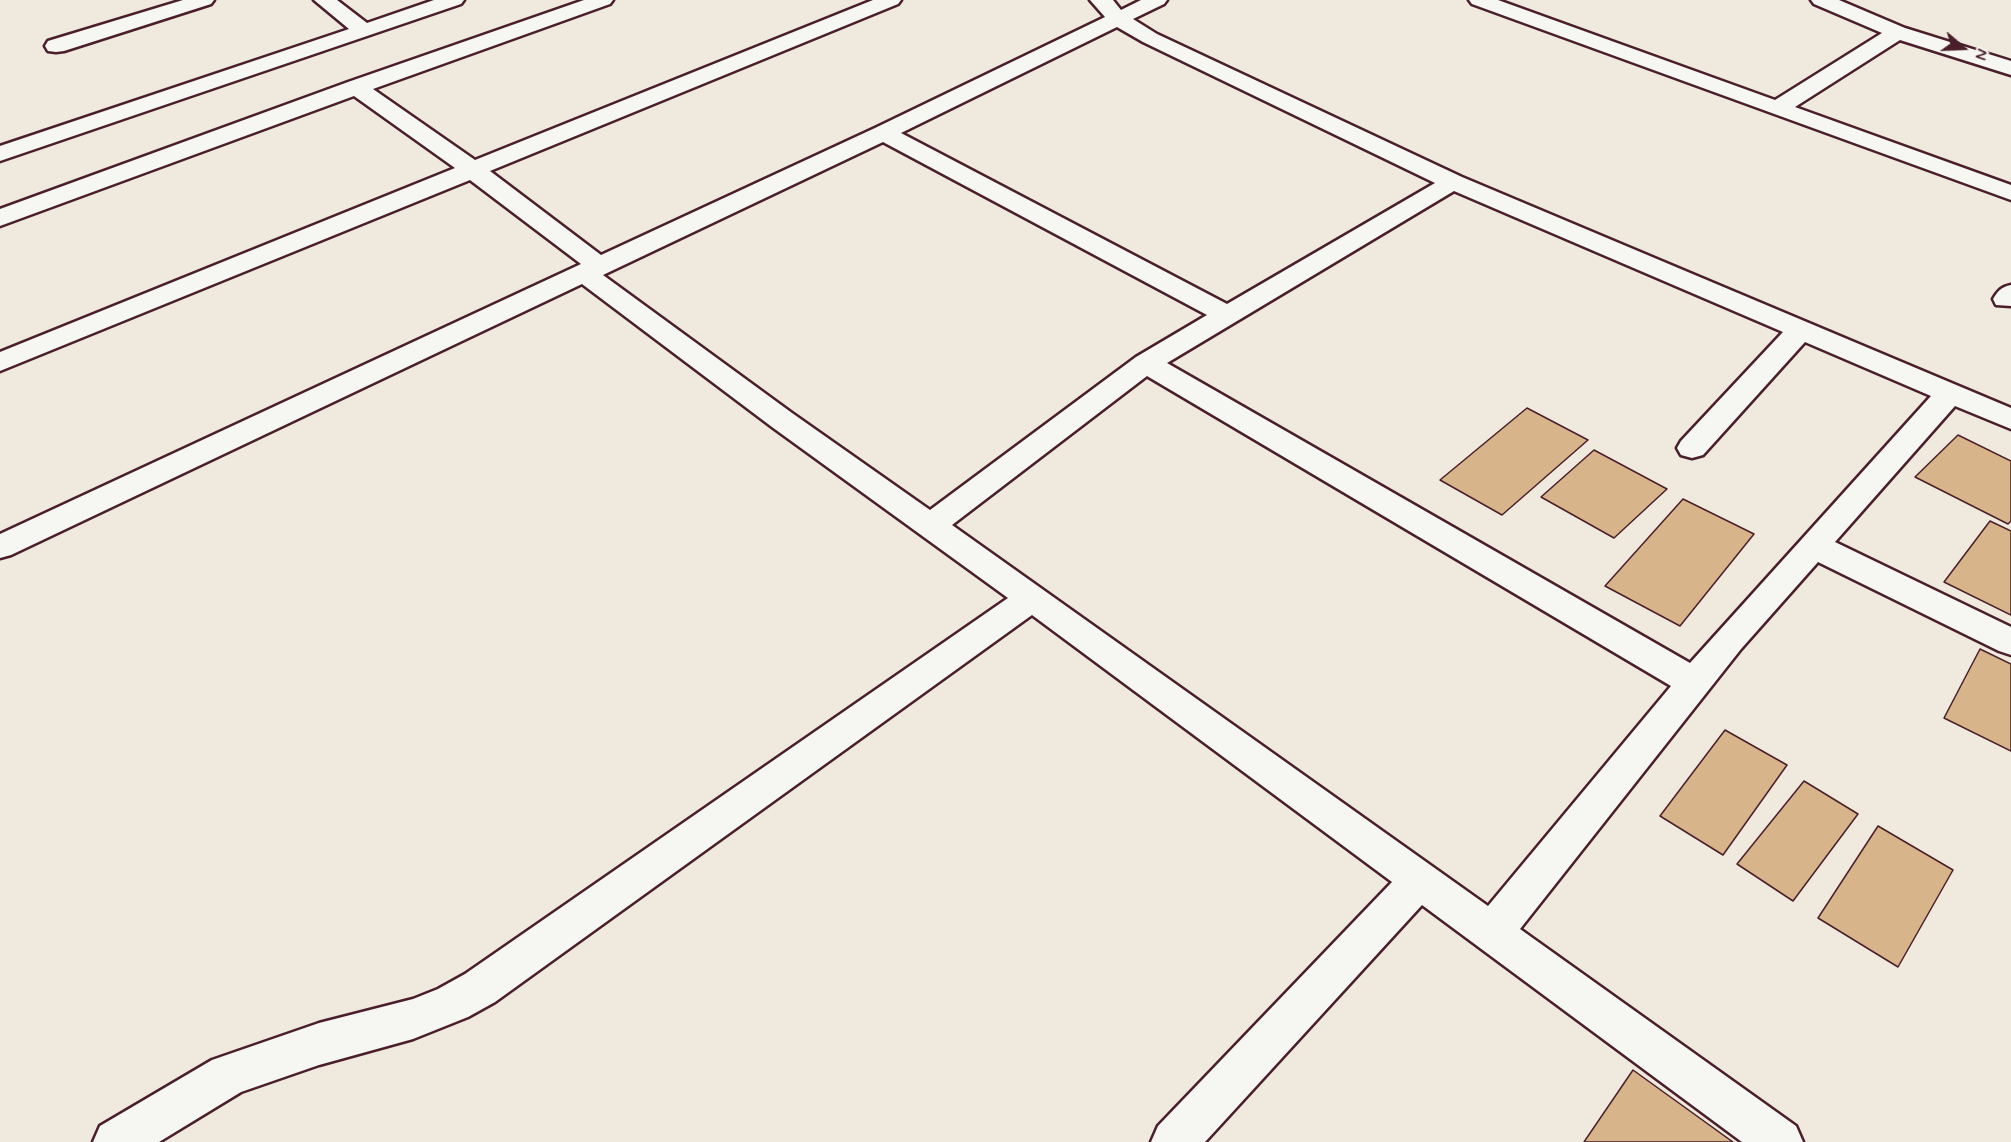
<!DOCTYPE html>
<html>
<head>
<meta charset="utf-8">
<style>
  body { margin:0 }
  #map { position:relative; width:2011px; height:1142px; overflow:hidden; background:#f0e9dd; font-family:Mynerve,sans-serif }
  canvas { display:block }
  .north { position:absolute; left:1933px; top:18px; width:60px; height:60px; -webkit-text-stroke:4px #f6f6f2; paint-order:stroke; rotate:109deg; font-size:16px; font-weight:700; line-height:24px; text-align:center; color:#4a1f2b }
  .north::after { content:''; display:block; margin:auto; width:21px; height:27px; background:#4a1f2b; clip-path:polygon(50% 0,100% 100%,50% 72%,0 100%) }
</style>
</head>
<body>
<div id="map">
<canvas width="2011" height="1142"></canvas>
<div class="north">N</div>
</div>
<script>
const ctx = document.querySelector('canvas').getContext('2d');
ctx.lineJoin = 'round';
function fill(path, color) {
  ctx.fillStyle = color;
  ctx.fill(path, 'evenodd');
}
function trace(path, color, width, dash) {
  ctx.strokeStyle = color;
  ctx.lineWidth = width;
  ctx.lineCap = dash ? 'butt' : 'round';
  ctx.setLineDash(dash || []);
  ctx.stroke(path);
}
const building = new Path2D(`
  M 1527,408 L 1588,440 L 1502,515 L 1440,480 Z
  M 1958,435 L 2011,461 L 2011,521 L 2008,524 L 1915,477 Z
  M 1594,450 L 1667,489 L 1614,538 L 1541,497 Z
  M 1683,499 L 1754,534 L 1680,626 L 1605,586 Z
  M 1990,521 L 2011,531 L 2011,615 L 1944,582 Z
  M 1980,649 L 2011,664 L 2011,751 L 1944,718 Z
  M 1725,730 L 1787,765 L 1723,855 L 1660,816 Z
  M 1804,781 L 1858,814 L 1793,901 L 1737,864 Z
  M 1878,826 L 1953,870 L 1898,967 L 1818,918 Z
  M 1633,1070 L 1733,1142 L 1584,1142 Z`);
fill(building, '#d7b489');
trace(building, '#4a1f2b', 1.5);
const minor = new Path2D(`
  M 183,0 L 214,0 L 211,4 L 64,51 L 56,52 L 48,51 L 45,46 L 48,41 Z
  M 314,0 L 337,0 L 367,23 L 434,0 L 464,0 L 461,4 L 0,161 L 0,146 L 349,29 Z
  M 584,0 L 613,0 L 610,4 L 373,89 L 475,160 L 873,0 L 901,0 L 898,4 L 490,171 L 601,255 L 875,128 L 1105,17 L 1090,0 L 1113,0 L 1121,10 L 1141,0 L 1167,0 L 1164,4 L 1133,19 L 1157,34 L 1462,177 L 2011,408 L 2011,429 L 1955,406 L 1835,542 L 2011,627 L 2011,655 L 1999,651 L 1818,562 L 1741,649 L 1520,929 L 1796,1126 L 1803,1142 L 1742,1142 L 1422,905 L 1205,1142 L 1151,1142 L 1158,1126 L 1392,882 L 1032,615 L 495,1002 L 468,1017 L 413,1039 L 319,1065 L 241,1092 L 159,1142 L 93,1142 L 100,1126 L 212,1060 L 319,1023 L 413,999 L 438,989 L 465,974 L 1008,598 L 772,427 L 582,284 L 11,555 L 0,558 L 0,534 L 581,264 L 470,180 L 0,371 L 0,352 L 455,168 L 354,96 L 0,226 L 0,209 L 348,82 ZM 1117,27 L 1143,42 L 1435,183 L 1227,304 L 901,133 ZM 883,142 L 1207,315 L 1136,357 L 930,510 L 792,413 L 603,275 ZM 1454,191 L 1783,332 L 1681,441 L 1677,448 L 1681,455 L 1692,458 L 1703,455 L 1805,342 L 1931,396 L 1690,663 L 1167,363 ZM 1147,376 L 1671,686 L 1488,906 L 952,525 Z
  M 1469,0 L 1498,0 L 1775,100 L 1882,33 L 1814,4 L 1811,0 L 1839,0 L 1905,28 L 2011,61 L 2011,75 L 1900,40 L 1795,107 L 2011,185 L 2011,200 L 1472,4 Z
  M 2011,285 L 2011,306 L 1996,305 L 1993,299 C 1998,291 2001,287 2011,285 Z`);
trace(minor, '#4a1f2b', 5);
fill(minor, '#f6f6f2');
</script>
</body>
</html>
